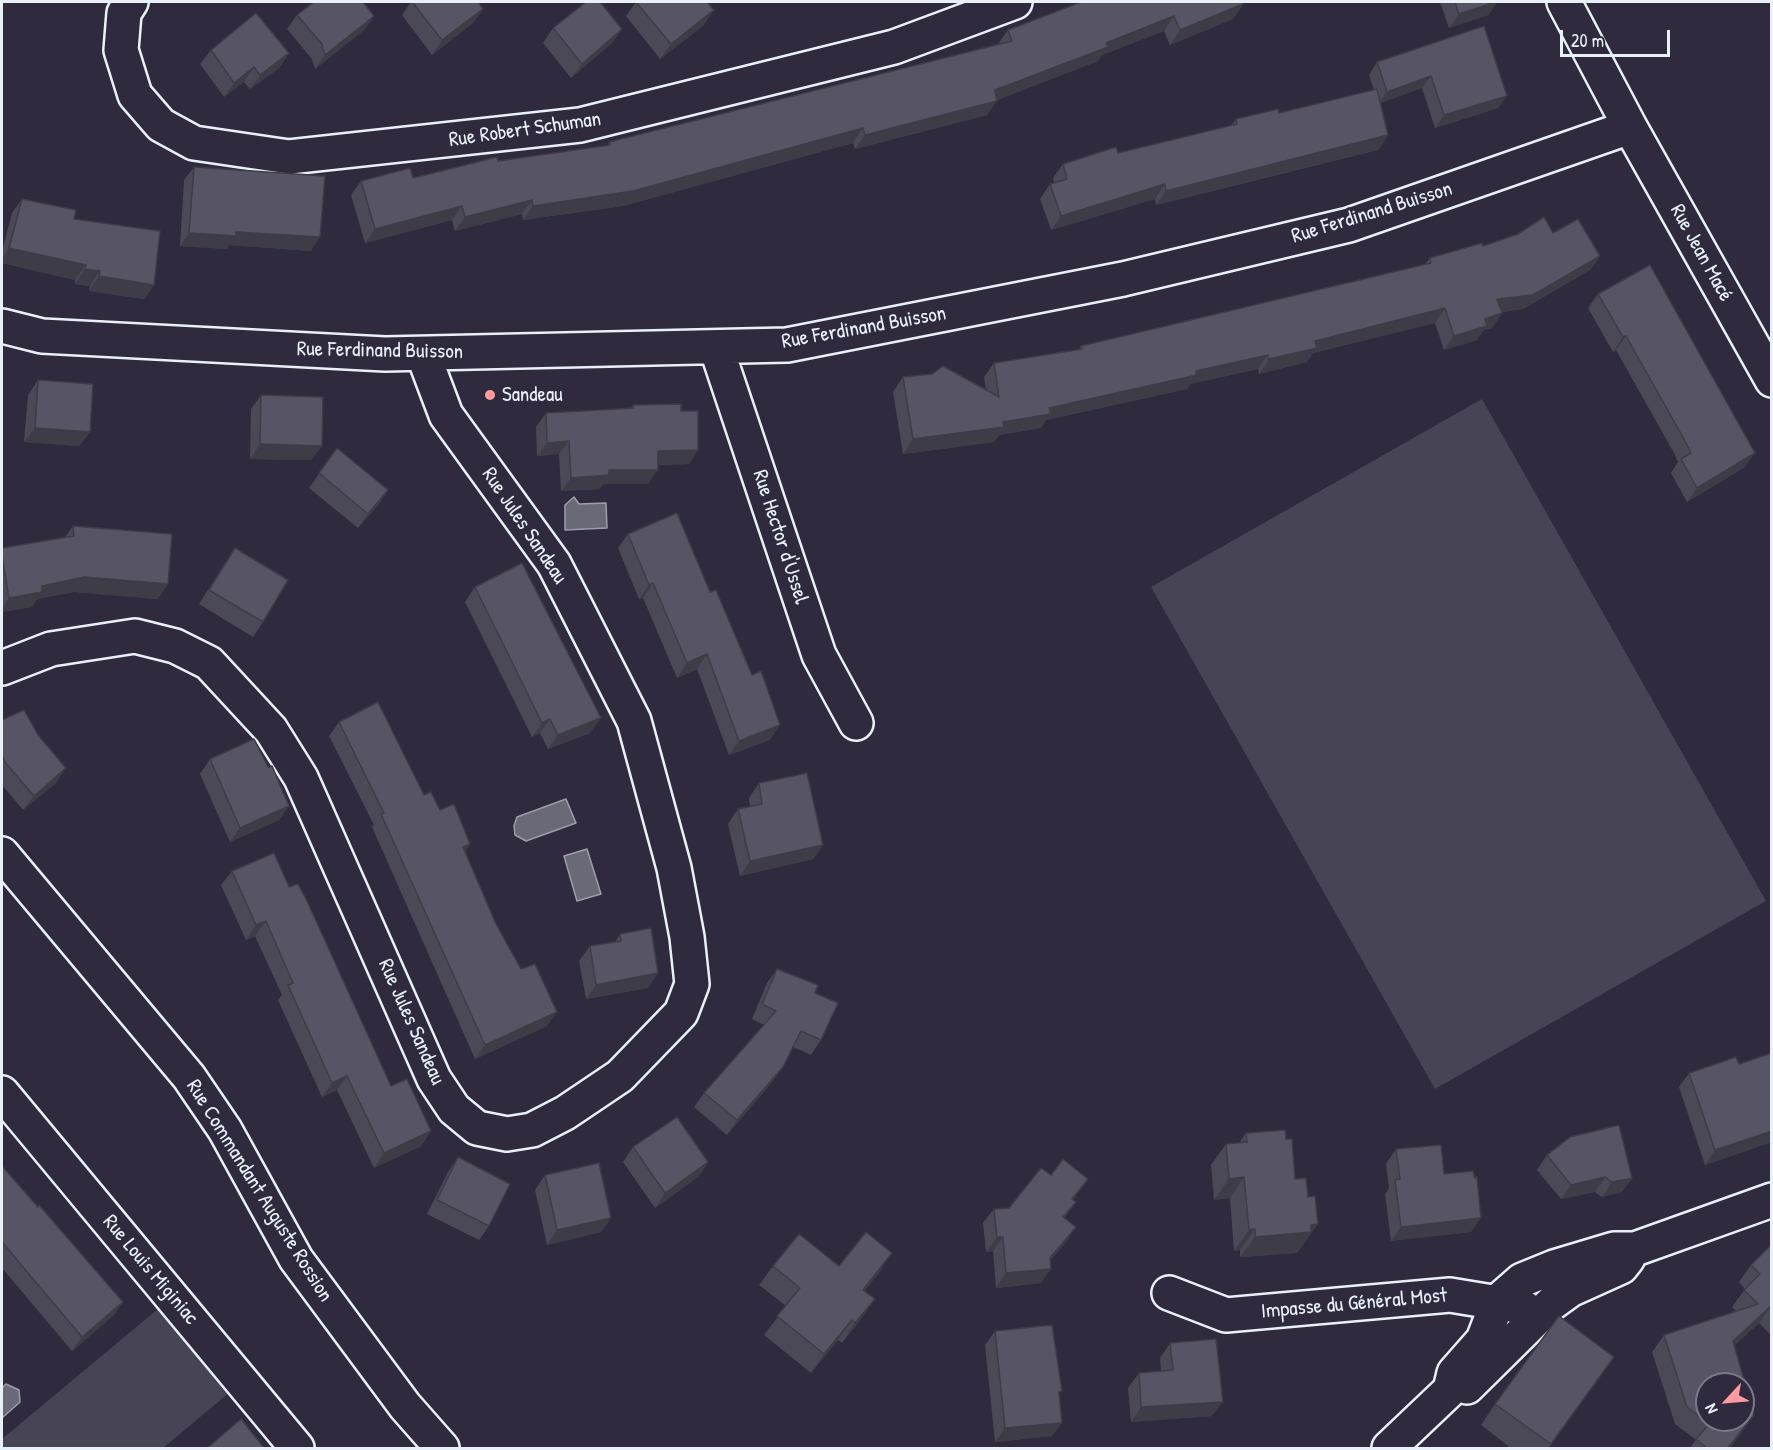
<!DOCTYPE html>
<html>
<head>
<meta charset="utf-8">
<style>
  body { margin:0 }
  #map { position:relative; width:1773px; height:1450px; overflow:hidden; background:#2f2a3d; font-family:"Patrick Hand",sans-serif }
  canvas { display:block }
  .frame { position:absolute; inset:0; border:3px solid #e8f1f8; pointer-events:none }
  .north { position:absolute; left:1695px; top:1372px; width:60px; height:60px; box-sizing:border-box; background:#2f2a3d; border:2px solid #797a88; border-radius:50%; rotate:244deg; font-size:16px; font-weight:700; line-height:24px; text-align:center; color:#e8f1f8 }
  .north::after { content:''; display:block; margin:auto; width:21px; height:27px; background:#ff9aa2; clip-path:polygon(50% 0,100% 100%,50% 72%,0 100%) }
  .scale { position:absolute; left:1560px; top:30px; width:110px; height:27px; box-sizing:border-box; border:3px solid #e8f1f8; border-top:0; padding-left:8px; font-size:18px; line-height:21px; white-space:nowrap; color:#e8f1f8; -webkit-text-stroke:4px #2f2a3d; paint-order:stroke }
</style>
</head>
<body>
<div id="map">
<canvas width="1773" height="1450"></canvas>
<div class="frame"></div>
<div class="north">N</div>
<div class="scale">20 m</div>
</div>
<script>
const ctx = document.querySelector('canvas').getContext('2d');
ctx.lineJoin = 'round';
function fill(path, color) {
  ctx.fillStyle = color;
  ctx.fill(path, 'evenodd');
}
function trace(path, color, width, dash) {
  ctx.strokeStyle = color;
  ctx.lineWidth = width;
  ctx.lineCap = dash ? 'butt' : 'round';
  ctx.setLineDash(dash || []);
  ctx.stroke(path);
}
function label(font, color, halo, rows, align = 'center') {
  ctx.font = font + ' "Patrick Hand",sans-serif';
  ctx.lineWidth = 6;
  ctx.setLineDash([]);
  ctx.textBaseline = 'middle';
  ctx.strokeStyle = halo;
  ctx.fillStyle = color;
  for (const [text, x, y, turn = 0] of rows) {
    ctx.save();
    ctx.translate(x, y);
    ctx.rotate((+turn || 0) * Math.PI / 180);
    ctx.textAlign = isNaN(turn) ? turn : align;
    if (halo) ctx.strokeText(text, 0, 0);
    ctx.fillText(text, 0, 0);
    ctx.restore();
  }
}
fill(new Path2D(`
  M 1482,399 L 1766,901 L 1435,1089 L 1151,587 Z
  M 159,1308 L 230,1392 L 163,1448 L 2,1448 L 2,1439 Z`), '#464455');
const water = new Path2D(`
  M 574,497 L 579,504 L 606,503 L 607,528 L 565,530 L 565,505 Z
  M 566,799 L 576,823 L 526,841 L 515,835 L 514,826 L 517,817 Z
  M 587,849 L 601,894 L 577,901 L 564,856 Z
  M 6,1384 L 19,1390 L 20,1402 L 2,1418 L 2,1388 Z`);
fill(water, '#696978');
trace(water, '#9c9fab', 1.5);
const street = new Path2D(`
  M 131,2 L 124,13 L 121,50 L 135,95 L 161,125 L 194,143 L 289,157 L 580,125 L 894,47 L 1015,2
  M 1564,2 L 1630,127 L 1772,380
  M 2,326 L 42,336 L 385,354 L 787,345 L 1123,279 L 1349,225 L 1630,127
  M 716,347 L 819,655 L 856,723
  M 2,668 L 51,649 L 135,636 L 175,646 L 209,663 L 271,730 L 301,778 L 434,1079 L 454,1109 L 477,1128 L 507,1134 L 532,1130 L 565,1113 L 620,1076 L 681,1013 L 692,984 L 687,937 L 674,868 L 634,721 L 554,564 L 446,415 L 423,354
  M 2,1093 L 297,1448
  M 1169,1293 L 1226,1315 L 1450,1295 L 1523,1307 L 1538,1317
  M 1467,1387 L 1552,1303 L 1570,1290 L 1621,1267 L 1628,1258
  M 1389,1448 L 1450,1390 L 1454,1373 L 1483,1340 L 1498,1301 L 1522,1280 L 1554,1267 L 1614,1249 L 1635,1249 L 1772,1200`);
const secondary = new Path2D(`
  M 2,854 L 189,1077 L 225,1130 L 296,1259 L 405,1406 L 442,1448`);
trace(street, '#e8f1f8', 38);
trace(secondary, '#e8f1f8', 38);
trace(street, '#2f2a3d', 33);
trace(secondary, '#2f2a3d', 33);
fill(new Path2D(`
  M 411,2 L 478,2 L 483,9 L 473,23 L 432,55 L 402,15 Z
  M 636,2 L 704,25 L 660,59 L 626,16 Z
  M 1440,2 L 1497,2 L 1488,15 L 1449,28 Z
  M 1243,4 L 1233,19 L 1170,45 L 1164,31 L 1102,55 L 1098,61 L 997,100 L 987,115 L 855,149 L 853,143 L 623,206 L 523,220 L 522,214 L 455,231 L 452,220 L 365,243 L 351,195 L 361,181 L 413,178 L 498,161 L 607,146 L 609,142 L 998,44 L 1008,30 Z
  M 297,15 L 374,16 L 364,30 L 315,69 L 312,59 L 287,29 Z
  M 553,28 L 622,29 L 612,43 L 571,78 L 543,43 Z
  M 211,50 L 289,53 L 279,68 L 250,89 L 244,82 L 224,97 L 200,64 Z
  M 1377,62 L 1507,96 L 1498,108 L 1435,128 L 1422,88 L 1380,103 L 1388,135 L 1378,150 L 1156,205 L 1155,199 L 1051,230 L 1040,199 L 1050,184 L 1054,183 L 1053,178 L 1063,164 L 1118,153 L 1231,126 L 1236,119 L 1279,113 L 1374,90 L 1369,75 Z
  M 194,167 L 311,251 L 229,245 L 227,249 L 180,246 L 184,180 Z
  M 22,199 L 74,219 L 154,285 L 144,299 L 89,291 L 90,286 L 75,284 L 75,280 L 2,263 L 2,252 L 12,213 Z
  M 1553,233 L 1600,256 L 1590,270 L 1523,309 L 1501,312 L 1502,313 L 1492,328 L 1484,330 L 1477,340 L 1444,350 L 1435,323 L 1313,353 L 1307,362 L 1259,374 L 1258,369 L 1190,384 L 1187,389 L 1046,420 L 1041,428 L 999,435 L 994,442 L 903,454 L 893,392 L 903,377 L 986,390 L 984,377 L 994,363 L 1079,349 L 1081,346 L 1425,264 L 1430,258 L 1483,246 Z
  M 1598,294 L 1745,467 L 1687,502 L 1671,473 L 1678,462 L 1674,453 L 1616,350 L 1613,352 L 1588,308 Z
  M 38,380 L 90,432 L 79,446 L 24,442 L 28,395 Z
  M 261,395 L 322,446 L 311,460 L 250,459 L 251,409 Z
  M 633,405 L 681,411 L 698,450 L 689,464 L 658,465 L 648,484 L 603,484 L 600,489 L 561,491 L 559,454 L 537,456 L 536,427 L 546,413 L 631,408 Z
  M 337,448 L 388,490 L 378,505 L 358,528 L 309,488 Z
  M 73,526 L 158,599 L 74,592 L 37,599 L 32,607 L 2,612 L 2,548 L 65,537 Z
  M 628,534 L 710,592 L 752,675 L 770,740 L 729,755 L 697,669 L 677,678 L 643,598 L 639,599 L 618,548 Z
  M 235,548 L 263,622 L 253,637 L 199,604 L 225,563 Z
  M 475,587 L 590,733 L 548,749 L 540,733 L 532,737 L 465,602 Z
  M 2,720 L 56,783 L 23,810 L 2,785 Z
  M 339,722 L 424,795 L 440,810 L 465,852 L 496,924 L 521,969 L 547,1026 L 475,1059 L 372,827 L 374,825 L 329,736 Z
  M 210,759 L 268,767 L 289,806 L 279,820 L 230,842 L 200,774 Z
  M 759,783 L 823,845 L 813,859 L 740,876 L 728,824 L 738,809 L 750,807 L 749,798 Z
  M 232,871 L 289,887 L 391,1086 L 431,1131 L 421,1146 L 374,1168 L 337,1090 L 322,1097 L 278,1000 L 282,995 L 255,936 L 246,940 L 221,885 Z
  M 620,934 L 658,973 L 648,988 L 586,999 L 579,961 L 590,946 L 615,942 Z
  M 777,969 L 815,993 L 821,1040 L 811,1055 L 793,1047 L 783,1067 L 773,1081 L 727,1135 L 694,1107 L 704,1093 L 764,1025 L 752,1019 L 767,983 Z
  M 1689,1073 L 1772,1142 L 1705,1165 L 1679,1087 Z
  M 1246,1133 L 1286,1139 L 1295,1179 L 1303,1245 L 1297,1253 L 1240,1257 L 1240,1250 L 1234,1251 L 1230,1198 L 1214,1200 L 1211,1165 L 1226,1144 L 1239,1143 Z
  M 633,1147 L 708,1162 L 698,1177 L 655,1208 L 623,1162 Z
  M 1396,1149 L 1444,1174 L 1475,1178 L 1471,1232 L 1391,1241 L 1385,1194 L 1389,1188 L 1386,1164 Z
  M 1547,1155 L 1632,1178 L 1622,1192 L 1602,1197 L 1595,1192 L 1561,1199 L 1537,1170 Z
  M 458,1157 L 489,1226 L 479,1240 L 427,1214 L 448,1172 Z
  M 2,1166 L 123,1302 L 113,1316 L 72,1351 L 2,1268 Z
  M 545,1175 L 611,1218 L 601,1232 L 547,1245 L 535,1190 Z
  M 1051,1175 L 1088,1179 L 1073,1200 L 1065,1218 L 1076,1227 L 1066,1242 L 1050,1261 L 1041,1283 L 996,1288 L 993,1251 L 986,1252 L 983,1223 L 994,1209 L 1009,1208 Z
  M 1772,1244 L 1772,1336 L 1759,1323 L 1734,1346 L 1742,1432 L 1729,1449 L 1689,1449 L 1696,1440 L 1675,1424 L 1652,1352 L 1664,1335 L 1736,1311 L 1732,1307 L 1745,1289 L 1739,1282 L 1751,1265 Z
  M 773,1266 L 839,1266 L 879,1273 L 864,1291 L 861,1319 L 842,1343 L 838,1340 L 811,1373 L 764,1335 L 786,1306 L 759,1285 Z
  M 995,1331 L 1059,1395 L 1052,1436 L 995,1442 L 985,1345 Z
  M 1170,1343 L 1212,1416 L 1131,1422 L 1128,1388 L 1139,1373 L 1161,1371 L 1160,1358 Z
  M 1614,1357 L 1548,1449 L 1512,1449 L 1481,1425 L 1495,1404 Z`), '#4b4957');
fill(new Path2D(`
  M 1495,2 L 1497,2 L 1488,15 L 1449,28 L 1459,14 Z
  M 1243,4 L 1233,19 L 1170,45 L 1180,30 Z
  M 483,9 L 473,23 L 432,55 L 442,40 Z
  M 714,10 L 704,25 L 660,59 L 671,44 Z
  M 374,16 L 364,30 L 315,69 L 325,55 Z
  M 1174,16 L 1164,31 L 1102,55 L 1098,61 L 989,103 L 997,101 L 987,115 L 855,149 L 865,135 L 995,90 L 1106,43 Z
  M 622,29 L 612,43 L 571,78 L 582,64 Z
  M 289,53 L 279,68 L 250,89 L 260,75 Z
  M 254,67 L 244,82 L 224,97 L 234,83 Z
  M 1431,76 L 1422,88 L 1378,104 L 1387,92 Z
  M 1507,96 L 1498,108 L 1435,128 L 1444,115 Z
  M 863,128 L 853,143 L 623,206 L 523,220 L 533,206 Z
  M 1388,135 L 1378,150 L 1156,205 L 1166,191 Z
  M 1165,184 L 1155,199 L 1051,230 L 1061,216 Z
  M 532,200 L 522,214 L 455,231 L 465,217 Z
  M 462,206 L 452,220 L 365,243 L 375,229 Z
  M 236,232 L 320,237 L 311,251 L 229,245 L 227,249 L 180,246 L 189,233 Z
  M 9,248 L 86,265 L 75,280 L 2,263 L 2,258 Z
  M 1600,256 L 1590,270 L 1523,309 L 1487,313 L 1497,299 Z
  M 85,269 L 100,271 L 90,286 L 75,284 Z
  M 99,276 L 154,285 L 144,299 L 89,291 Z
  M 1445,308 L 1435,323 L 1313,353 L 1307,362 L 1259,374 L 1269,359 L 1315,341 Z
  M 1502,313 L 1492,328 L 1484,330 L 1477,340 L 1444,350 L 1454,336 L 1485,319 Z
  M 1626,336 L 1616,350 L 1613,352 L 1623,337 Z
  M 1268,355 L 1258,369 L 1190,384 L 1187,389 L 1046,420 L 1041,428 L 999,435 L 994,442 L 903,454 L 913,439 L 1003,422 L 1049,408 L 1196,371 Z
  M 35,428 L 90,432 L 79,446 L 24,442 Z
  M 569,441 L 559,454 L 537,456 L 547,443 Z
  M 260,444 L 322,446 L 311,460 L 250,459 Z
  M 698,450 L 689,464 L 649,465 L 658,451 Z
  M 1755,453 L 1745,467 L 1687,502 L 1697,488 Z
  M 609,470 L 658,470 L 648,484 L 603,484 L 600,489 L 561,491 L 571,478 Z
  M 388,490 L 378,505 L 358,528 L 368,514 Z
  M 84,577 L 168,584 L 158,599 L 74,592 L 37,599 L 32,607 L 2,612 L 2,609 L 9,598 L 42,586 Z
  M 653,583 L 643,598 L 639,599 L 649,585 Z
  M 707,654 L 697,669 L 677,678 L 687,663 Z
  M 601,718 L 590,733 L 548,749 L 558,735 Z
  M 550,719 L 540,733 L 532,737 L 542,723 Z
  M 780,725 L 770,740 L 729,755 L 739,741 Z
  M 66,768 L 56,783 L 23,810 L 34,796 Z
  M 289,806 L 279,820 L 230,842 L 240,828 Z
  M 470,844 L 461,858 L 463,847 Z
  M 823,845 L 813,859 L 740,876 L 750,861 Z
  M 266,921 L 255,936 L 246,940 L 256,925 Z
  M 658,973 L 648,988 L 586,999 L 596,985 Z
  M 557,1012 L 547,1026 L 475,1059 L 485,1045 Z
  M 783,1067 L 773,1081 L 727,1135 L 737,1120 Z
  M 347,1076 L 337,1090 L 322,1097 L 332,1083 Z
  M 431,1131 L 421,1146 L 374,1168 L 384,1153 Z
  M 1772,1131 L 1772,1142 L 1705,1165 L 1715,1150 Z
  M 708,1162 L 698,1177 L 655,1208 L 665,1193 Z
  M 1244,1177 L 1230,1198 L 1214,1200 L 1229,1179 Z
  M 1605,1177 L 1595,1192 L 1561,1199 L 1571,1185 Z
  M 1632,1178 L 1622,1192 L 1602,1197 L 1612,1182 Z
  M 1088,1179 L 1077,1194 L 1062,1213 L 1072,1199 Z
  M 1076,1202 L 1066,1216 L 1053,1231 L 1063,1217 Z
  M 611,1218 L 601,1232 L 547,1245 L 557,1230 Z
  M 1481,1218 L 1471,1232 L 1391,1241 L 1401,1227 Z
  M 1318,1224 L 1297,1253 L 1240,1257 L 1255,1237 Z
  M 1076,1227 L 1066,1242 L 1043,1269 L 1051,1269 L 1041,1283 L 996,1288 L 1006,1273 L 1050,1258 Z
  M 1255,1229 L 1240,1250 L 1234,1251 L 1249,1230 Z
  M 997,1237 L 1003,1237 L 993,1251 L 986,1252 Z
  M 892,1253 L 879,1273 L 849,1310 L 863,1290 Z
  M 875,1299 L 861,1319 L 842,1343 L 855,1323 Z
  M 123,1302 L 113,1316 L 72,1351 L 82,1337 Z
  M 1771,1306 L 1759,1323 L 1721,1358 L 1733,1341 Z
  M 852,1320 L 838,1340 L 811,1373 L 824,1354 Z
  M 1223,1402 L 1212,1416 L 1131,1422 L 1141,1407 Z
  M 1754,1415 L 1729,1449 L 1727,1449 Z
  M 1062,1423 L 1052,1436 L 995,1442 L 1005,1428 Z`), '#3d3c47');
const building = new Path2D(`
  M 314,2 L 363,2 L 374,16 L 325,55 L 322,44 L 297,15 Z
  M 412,2 L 478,2 L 483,9 L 442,40 Z
  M 586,2 L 600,2 L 622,29 L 582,64 L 553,28 Z
  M 636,2 L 707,2 L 714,10 L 671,44 Z
  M 1081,2 L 1242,2 L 1243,4 L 1180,30 L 1174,16 L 1106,43 L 1108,47 L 995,90 L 997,101 L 865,135 L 863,128 L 633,191 L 533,206 L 532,200 L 465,217 L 462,206 L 375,229 L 361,181 L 410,168 L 413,178 L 497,157 L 498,161 L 610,145 L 609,142 L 1012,41 L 1008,30 Z
  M 1455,2 L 1495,2 L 1459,14 Z
  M 256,13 L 289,53 L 260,75 L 254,67 L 234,83 L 211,50 Z
  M 1484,26 L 1507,96 L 1444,115 L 1431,76 L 1387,92 L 1377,62 Z
  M 1377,89 L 1388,135 L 1166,191 L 1165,184 L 1061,216 L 1050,184 L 1067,179 L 1063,164 L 1116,147 L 1118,153 L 1237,124 L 1236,119 L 1278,109 L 1279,113 Z
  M 194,167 L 325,176 L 320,237 L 236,232 L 236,236 L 189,233 Z
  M 22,199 L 76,210 L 74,219 L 160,231 L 154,285 L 99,276 L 100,271 L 85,269 L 86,265 L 9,248 Z
  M 1544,217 L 1553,233 L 1578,219 L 1600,256 L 1533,295 L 1497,299 L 1502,313 L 1485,319 L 1487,326 L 1454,336 L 1445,308 L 1315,341 L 1317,348 L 1269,359 L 1268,355 L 1196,371 L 1197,375 L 1049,408 L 1051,414 L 1003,422 L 1004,427 L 913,439 L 903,377 L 932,374 L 943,366 L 999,397 L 994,363 L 1082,349 L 1081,346 L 1431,263 L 1430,258 L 1482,243 L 1483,246 L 1518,234 Z
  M 1650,265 L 1755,453 L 1697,488 L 1681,459 L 1691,453 L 1684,439 L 1626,336 L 1623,337 L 1598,294 Z
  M 38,380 L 93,384 L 90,432 L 35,428 Z
  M 261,395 L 323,397 L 322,446 L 260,444 Z
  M 681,404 L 681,411 L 698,411 L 698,450 L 658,451 L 658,470 L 609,470 L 609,475 L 571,478 L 569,441 L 547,443 L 546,413 L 633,408 L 633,405 Z
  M 337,448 L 388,490 L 368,514 L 319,473 Z
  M 677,513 L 710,592 L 716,590 L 752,675 L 761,671 L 780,725 L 739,741 L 707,654 L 687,663 L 653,583 L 649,585 L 628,534 Z
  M 73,526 L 172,534 L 168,584 L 84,577 L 42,586 L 42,592 L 9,598 L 2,556 L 2,548 L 74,536 Z
  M 235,548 L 288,580 L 263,622 L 209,590 Z
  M 522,563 L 601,718 L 558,735 L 550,719 L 542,723 L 475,587 Z
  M 378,702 L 424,795 L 431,792 L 440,810 L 454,804 L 470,844 L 463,847 L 496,924 L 521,969 L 535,964 L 557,1012 L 485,1045 L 381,814 L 384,813 L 339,722 Z
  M 24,710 L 38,735 L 66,768 L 34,796 L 5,762 L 2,755 L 2,720 Z
  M 254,739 L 268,767 L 272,766 L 289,806 L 240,828 L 210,759 Z
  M 807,773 L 823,845 L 750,861 L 738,809 L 762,804 L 759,783 Z
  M 274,853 L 289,887 L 298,884 L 307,901 L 391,1086 L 407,1079 L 431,1131 L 384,1153 L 347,1076 L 332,1083 L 288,985 L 293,983 L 266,921 L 256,925 L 232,871 Z
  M 651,928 L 658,973 L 596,985 L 590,946 L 621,941 L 620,934 Z
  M 777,969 L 818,985 L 815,993 L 838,1003 L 821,1040 L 801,1031 L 783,1067 L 737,1120 L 704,1093 L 776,1011 L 762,1004 Z
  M 1772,1053 L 1772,1131 L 1715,1150 L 1689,1073 L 1736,1057 L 1739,1064 Z
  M 677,1117 L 708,1162 L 665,1193 L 633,1147 Z
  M 1619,1125 L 1632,1178 L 1612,1182 L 1605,1177 L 1571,1185 L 1547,1155 L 1570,1137 Z
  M 1285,1130 L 1286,1139 L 1292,1139 L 1295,1179 L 1306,1178 L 1308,1197 L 1315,1196 L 1318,1224 L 1311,1225 L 1311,1232 L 1255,1237 L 1255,1229 L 1249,1230 L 1244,1177 L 1229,1179 L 1226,1144 L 1247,1142 L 1246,1133 Z
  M 1441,1145 L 1444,1174 L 1473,1171 L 1475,1178 L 1477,1177 L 1481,1218 L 1401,1227 L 1395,1180 L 1400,1179 L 1396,1149 Z
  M 458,1157 L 510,1184 L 489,1226 L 437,1200 Z
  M 1063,1159 L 1088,1179 L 1072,1199 L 1076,1202 L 1063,1217 L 1076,1227 L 1050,1258 L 1051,1269 L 1006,1273 L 1003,1237 L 997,1237 L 994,1209 L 1009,1208 L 1041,1168 L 1051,1175 Z
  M 599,1163 L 611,1218 L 557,1230 L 545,1175 Z
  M 2,1166 L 38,1207 L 39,1205 L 123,1302 L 82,1337 L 2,1242 Z
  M 866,1232 L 892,1253 L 863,1290 L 875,1299 L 855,1323 L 852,1320 L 824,1354 L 777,1316 L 800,1288 L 773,1266 L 799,1234 L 839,1266 Z
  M 1772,1244 L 1772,1307 L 1771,1306 L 1733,1341 L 1754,1415 L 1727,1449 L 1708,1449 L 1696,1439 L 1709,1424 L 1687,1407 L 1664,1335 L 1758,1304 L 1744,1290 L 1760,1274 L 1751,1265 ZM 1707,1384 L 1743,1384 L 1743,1420 L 1707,1420 Z
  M 1559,1316 L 1614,1357 L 1551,1444 L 1495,1404 Z
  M 1052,1325 L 1062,1391 L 1059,1392 L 1062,1423 L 1005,1428 L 995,1331 Z
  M 1216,1339 L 1223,1402 L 1141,1407 L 1139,1373 L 1173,1370 L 1170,1343 Z
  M 241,1419 L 265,1449 L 206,1449 Z`);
fill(building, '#575565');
trace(building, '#3d3c47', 1.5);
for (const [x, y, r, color] of [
  [490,395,6,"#ff9aa2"]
]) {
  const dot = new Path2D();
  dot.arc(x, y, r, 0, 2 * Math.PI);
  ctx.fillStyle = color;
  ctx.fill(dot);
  trace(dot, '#2f2a3d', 2);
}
label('21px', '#e8f1f8', '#2f2a3d', [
  ["Rue Robert Schuman",525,130,-8],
  ["Rue Ferdinand Buisson",1372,213,-17],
  ["Rue Jean Macé",1701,253,61],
  ["Rue Ferdinand Buisson",864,328,-10],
  ["Rue Ferdinand Buisson",380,351,1],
  ["Rue Jules Sandeau",524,526,56],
  ["Rue Hector d'Ussel",780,537,72],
  ["Rue Jules Sandeau",411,1022,66],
  ["Rue Commandant Auguste Rossion",259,1191,58],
  ["Rue Louis Miginiac",150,1270,50],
  ["Impasse du Général Most",1354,1304,-5]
]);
label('21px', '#e8f1f8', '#2f2a3d', [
  ["Sandeau",502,395]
], 'left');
</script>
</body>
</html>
